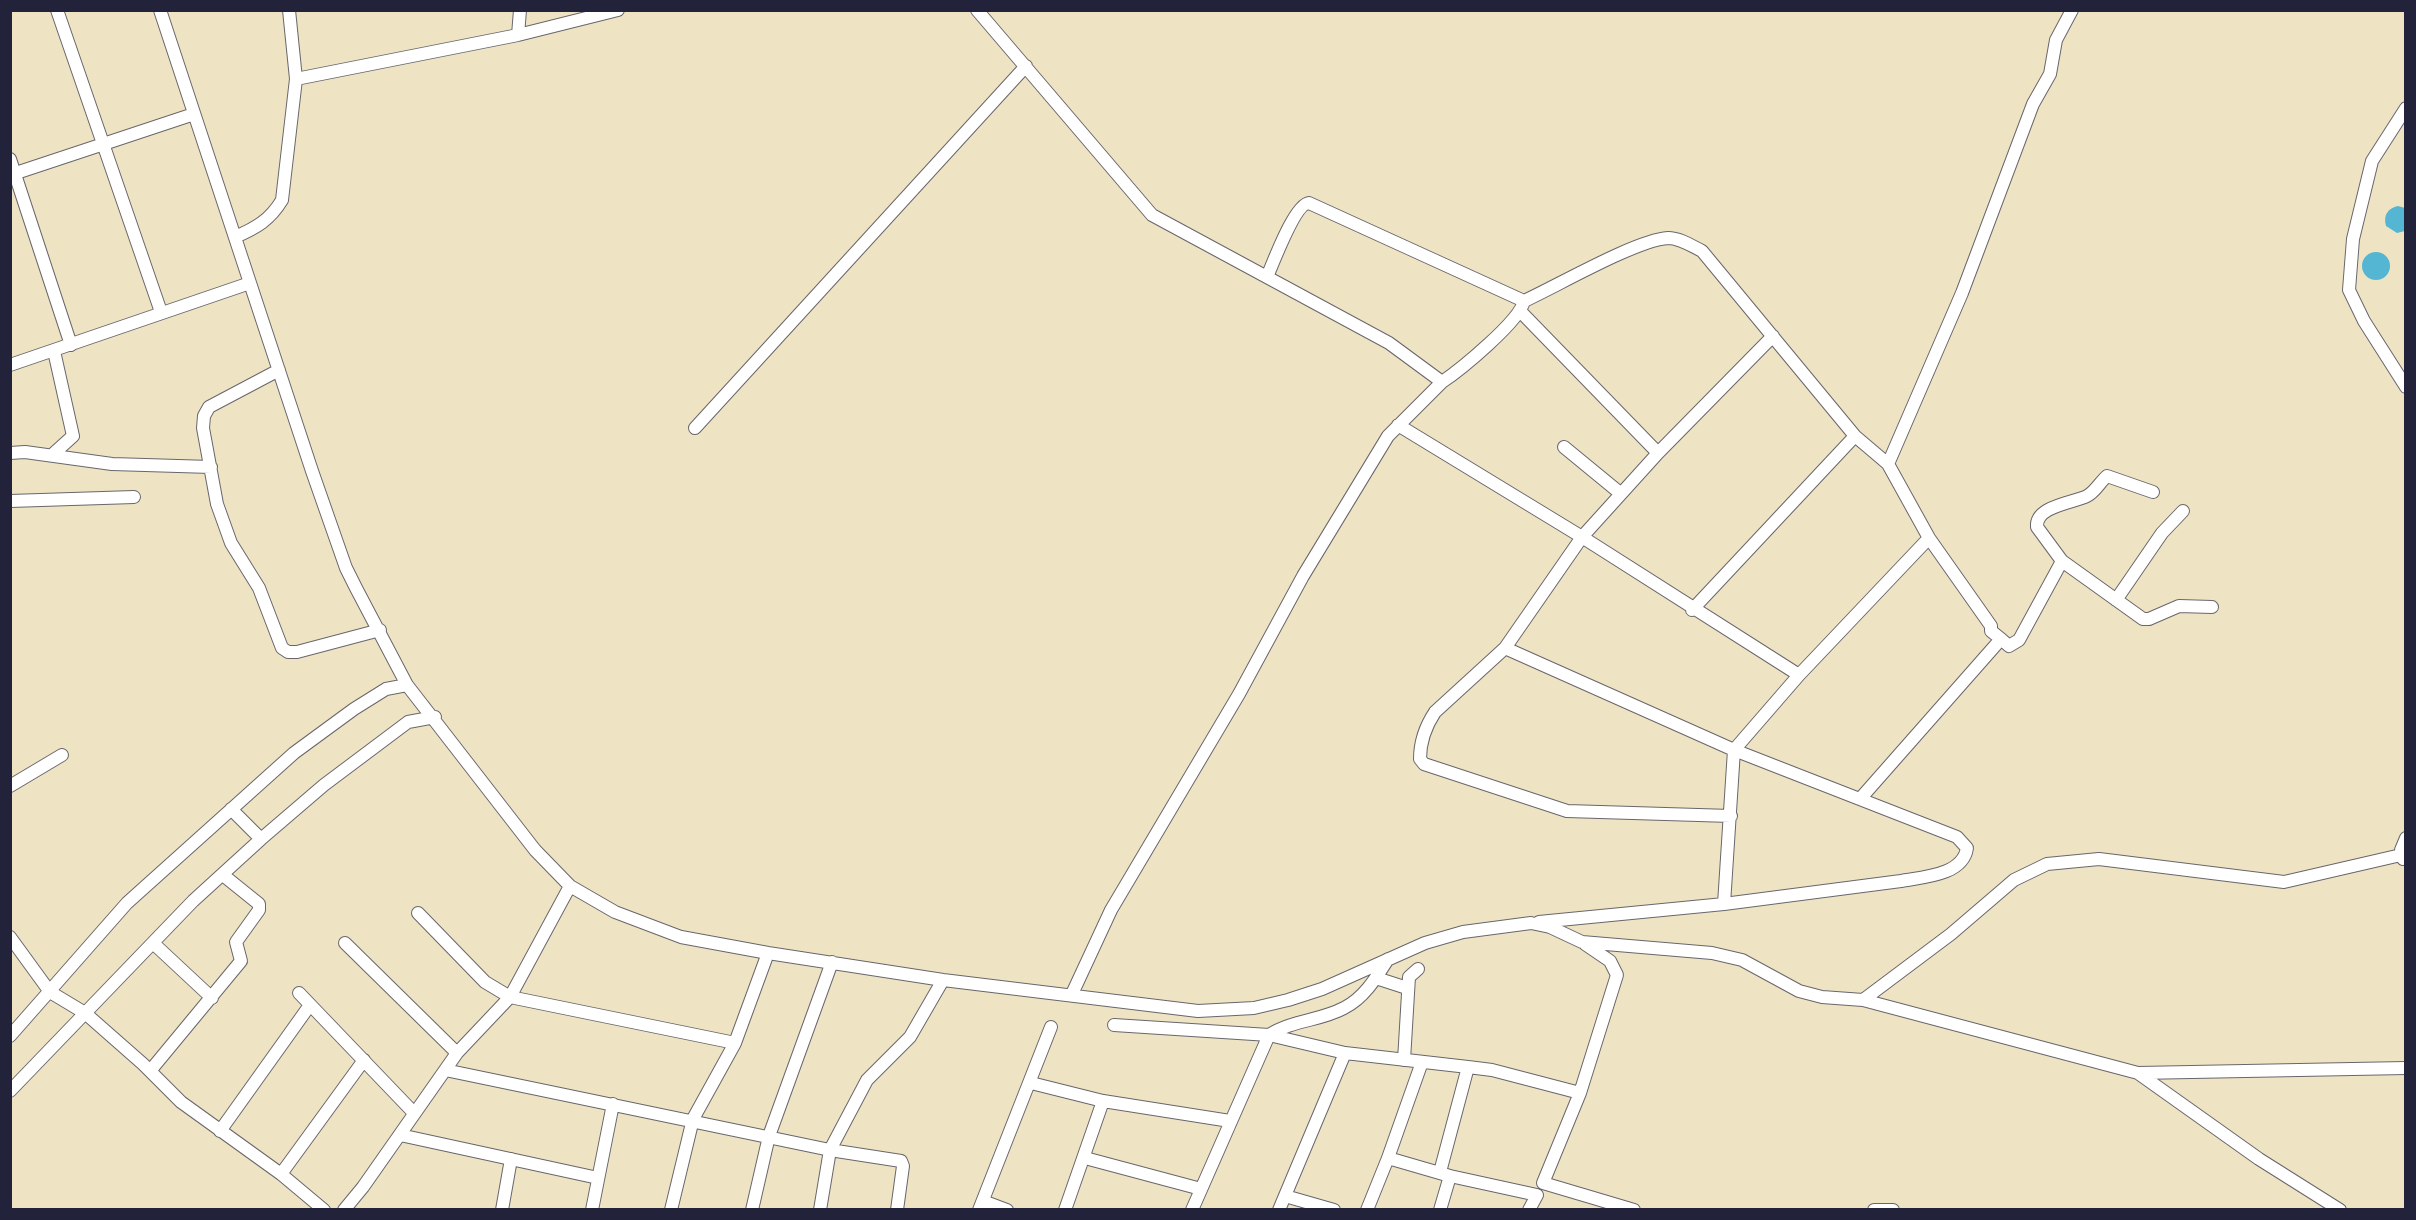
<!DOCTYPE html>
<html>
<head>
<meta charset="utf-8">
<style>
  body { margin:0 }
  #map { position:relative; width:2416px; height:1220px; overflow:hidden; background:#eee4c4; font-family:Vollkorn,serif }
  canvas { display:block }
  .frame { position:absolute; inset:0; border:12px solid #22223b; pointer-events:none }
</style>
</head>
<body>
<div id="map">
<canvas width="2416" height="1220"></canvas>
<div class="frame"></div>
</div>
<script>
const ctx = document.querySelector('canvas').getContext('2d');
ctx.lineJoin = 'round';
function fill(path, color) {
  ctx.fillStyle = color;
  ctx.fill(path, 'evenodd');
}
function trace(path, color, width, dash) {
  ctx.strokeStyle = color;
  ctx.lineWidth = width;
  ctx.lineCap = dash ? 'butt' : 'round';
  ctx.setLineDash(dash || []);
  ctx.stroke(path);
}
fill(new Path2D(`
  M 2398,206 L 2405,208 L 2405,231 L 2397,233 L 2386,226 C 2383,215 2388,208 2398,206 Z
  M2362 266a14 14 0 1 1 28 0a14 14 0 1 1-28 0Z`), '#54b6d3');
const minor = new Path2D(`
  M 57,10 L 161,312
  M 160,10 L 312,471 L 346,568 L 356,588 L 407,685 L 535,850 L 570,886 L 615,912 L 681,937 L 768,953 L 943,980 L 1198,1011 L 1254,1008 L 1288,1000 L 1322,989 L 1425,943 L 1463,932 L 1531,923 L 1550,927 L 1582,942 L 1712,953 L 1742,960 L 1799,991 L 1822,997 L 1863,1000 L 1951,934 L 2014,880 L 2047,864 L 2099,859 L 2284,882 L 2401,855
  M 977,10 L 1152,215 L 1389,343 L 1442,382 L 1388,436 L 1303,576 L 1239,694 L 1111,910 L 1072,994
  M 518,35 L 520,10
  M 296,79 L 518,35 L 618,10
  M 2406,108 L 2372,161 L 2353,239 L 2349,290 L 2364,321 L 2406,387
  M 10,159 L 71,345
  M 10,175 L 194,114
  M 235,237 C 256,228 270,220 282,200 L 296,79 L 289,10
  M 1267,277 C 1273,263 1295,204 1309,203 L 1524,301
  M 1520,311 L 1658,453
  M 10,365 L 250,283
  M 279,370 L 209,407 L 204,416 L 203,428 L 217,504 L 231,543 L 259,588 L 282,648 L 288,652 L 297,652 L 380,630
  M 1442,382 C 1460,370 1520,321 1524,301 C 1557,286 1636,240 1668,238 C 1680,238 1692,246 1702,251 L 1855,436 L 1888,464 L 1929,538 L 1991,626 L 1991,631 L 2001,639 L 1860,799
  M 1398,425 L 1582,537 L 1799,675
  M 695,428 L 1026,66
  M 1564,447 L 1620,493
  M 10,453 L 25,452 L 112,464 L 211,467
  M 52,455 L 73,436 L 54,351
  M 1888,464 L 1962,293 L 2033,104 L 2050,74 L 2056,40 L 2072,10
  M 2153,492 L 2107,476 C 2100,482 2095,492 2087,496 C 2073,503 2035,506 2037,527 L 2062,561 L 2143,619 L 2149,619 L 2179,606 L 2212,607
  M 10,501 L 134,497
  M 2116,600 L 2162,533 L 2183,511
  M 1692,610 L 1855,436
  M 2001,639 L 2009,646 L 2019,640 L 2062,561
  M 1505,648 L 1734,750 L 1957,837 L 1967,848 C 1963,875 1924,877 1901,881 L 1724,904 L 1539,922
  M 10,786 L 62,755
  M 231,809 L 261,839
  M 1731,816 L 1567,811 L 1424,764 L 1420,759 C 1420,742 1425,727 1435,712 L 1505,648 L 1582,537 L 1658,453 L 1773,336
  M 2403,859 L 2401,850 L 2406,838
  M 1724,904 L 1734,750 L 1799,675 L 1929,538
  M 418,913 L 485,982 L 510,997 L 735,1043
  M 10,937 L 50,992 L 85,1013 L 143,1064 L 181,1102 L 281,1174 L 324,1210
  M 153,943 L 212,998
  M 345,943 L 457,1053
  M 1585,944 L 1610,961 L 1617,975 L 1580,1093 L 1543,1183 L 1634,1210
  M 1376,978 L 1407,988
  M 299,993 L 414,1113
  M 1863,1000 L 2138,1073 L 2406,1068
  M 1114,1025 L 1269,1035 L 1345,1053 L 1468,1067 L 1440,1172
  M 10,1036 L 127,903 L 294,753 L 354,709 L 386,689 L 407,685
  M 1404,1060 L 1409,977 L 1418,969
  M 1468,1067 L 1492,1070 L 1580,1093
  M 445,1070 L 830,1150 L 867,1080 L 910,1037 L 943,980
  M 150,1071 L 241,961 L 236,942 L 259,910 L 259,904 L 223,875
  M 2138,1073 L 2259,1159 L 2340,1210
  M 1031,1083 L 1103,1101 L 1230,1121
  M 10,1091 L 193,901 L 261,839 L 324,785 L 408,722 L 435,717
  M 220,1131 L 310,1005
  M 400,1135 L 598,1178
  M 1085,1158 L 1201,1189
  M 1388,1158 L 1422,1062
  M 281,1174 L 364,1060
  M 1450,1176 L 1537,1195 L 1529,1210
  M 1285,1196 L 1334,1210
  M 983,1201 L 1007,1210
  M 344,1210 L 363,1187 L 457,1053 L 510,997 L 570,886
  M 502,1210 L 511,1159
  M 592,1210 L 613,1104
  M 671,1210 L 693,1119 L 735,1043 L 768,953
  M 752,1210 L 769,1136 L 832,962
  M 820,1210 L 830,1150 L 901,1161 L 903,1166 L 897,1210
  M 979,1210 L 1051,1027
  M 1065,1210 L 1103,1101
  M 1192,1210 L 1269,1035 C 1292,1020 1320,1021 1344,1008 C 1364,998 1376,978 1388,959
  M 1279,1210 L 1345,1053
  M 1367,1210 L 1388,1158 L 1450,1176 L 1440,1210
  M 1874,1210 L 1893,1210`);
trace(minor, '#69666b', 14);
trace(minor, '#fff', 12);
</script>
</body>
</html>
